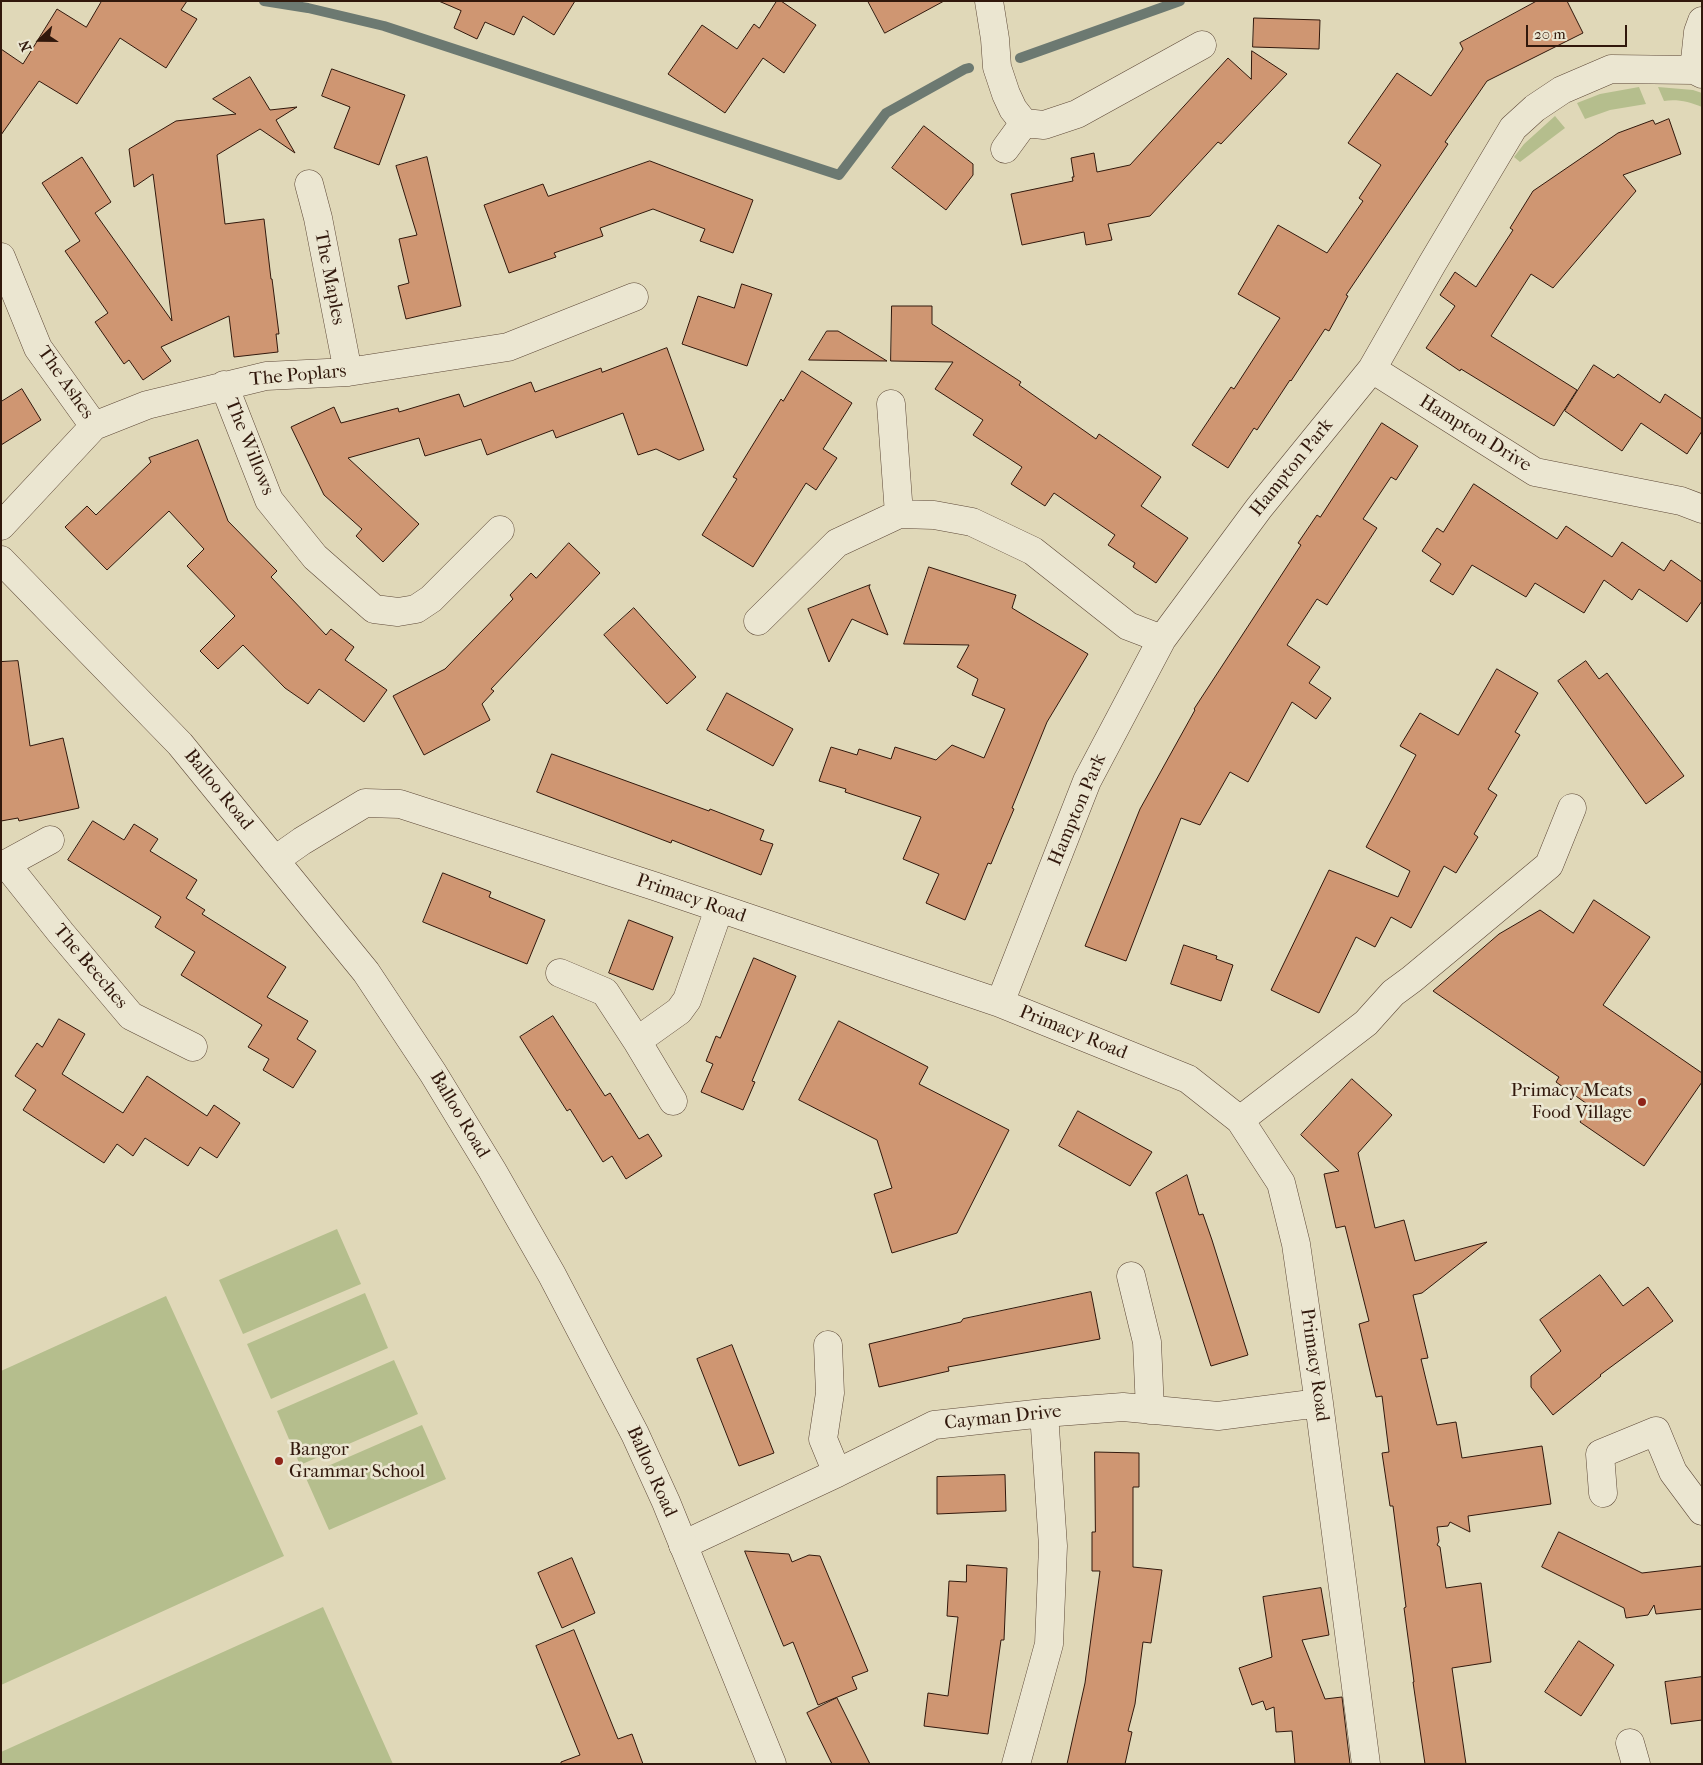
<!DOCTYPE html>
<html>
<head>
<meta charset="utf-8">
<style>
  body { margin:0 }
  #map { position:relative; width:1703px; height:1765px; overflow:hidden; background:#e0d8b8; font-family:"IM FELL French Canon",serif }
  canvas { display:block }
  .frame { position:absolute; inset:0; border:2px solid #31180c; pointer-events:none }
  .north { position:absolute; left:15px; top:15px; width:50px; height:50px; -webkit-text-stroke:4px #ebe6d1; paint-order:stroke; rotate:248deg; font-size:14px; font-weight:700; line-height:20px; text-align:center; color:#31180c }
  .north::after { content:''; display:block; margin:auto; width:18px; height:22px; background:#31180c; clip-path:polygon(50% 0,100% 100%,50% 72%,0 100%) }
  .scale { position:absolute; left:1526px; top:25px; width:101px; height:22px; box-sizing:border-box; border:2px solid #31180c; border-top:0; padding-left:6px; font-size:15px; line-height:18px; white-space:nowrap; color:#31180c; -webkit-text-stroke:4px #ebe6d1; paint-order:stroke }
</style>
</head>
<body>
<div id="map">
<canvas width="1703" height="1765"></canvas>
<div class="frame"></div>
<div class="north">N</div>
<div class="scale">20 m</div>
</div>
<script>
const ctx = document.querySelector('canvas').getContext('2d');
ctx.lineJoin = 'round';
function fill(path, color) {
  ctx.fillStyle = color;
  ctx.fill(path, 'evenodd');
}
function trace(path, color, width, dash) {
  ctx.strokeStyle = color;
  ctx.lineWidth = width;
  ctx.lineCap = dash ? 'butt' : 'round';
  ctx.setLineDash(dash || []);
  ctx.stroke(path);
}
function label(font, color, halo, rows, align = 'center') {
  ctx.font = font + ' "IM FELL French Canon",serif';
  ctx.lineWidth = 5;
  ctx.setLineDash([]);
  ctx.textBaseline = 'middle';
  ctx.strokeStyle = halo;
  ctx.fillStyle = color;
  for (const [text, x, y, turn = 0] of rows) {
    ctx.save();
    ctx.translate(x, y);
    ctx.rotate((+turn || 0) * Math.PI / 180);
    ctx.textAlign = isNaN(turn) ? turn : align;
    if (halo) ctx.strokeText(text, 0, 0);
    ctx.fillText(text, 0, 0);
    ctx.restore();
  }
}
fill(new Path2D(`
  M 1639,87 L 1646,104 L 1610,110 L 1585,119 L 1577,103 L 1600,94 Z
  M 1658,87 L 1693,90 L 1702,93 L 1702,107 C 1689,102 1678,99 1664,101 Z
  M 1555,116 L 1565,128 L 1520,162 L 1514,157 L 1524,144 Z
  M 337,1229 L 361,1284 L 243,1334 L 219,1280 Z
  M 365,1293 L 388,1348 L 271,1399 L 247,1344 Z
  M 166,1296 L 284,1556 L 1,1685 L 1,1371 Z
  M 394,1360 L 418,1414 L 300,1465 L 277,1411 Z
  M 422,1425 L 446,1479 L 329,1530 L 305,1476 Z
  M 323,1607 L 393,1764 L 1,1764 L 1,1752 Z`), '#b5be8d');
trace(new Path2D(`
  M 264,1 L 308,8 L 384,26 L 839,175 L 886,113 L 965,69 L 969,68
  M 1020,58 L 1180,1`), '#6c7971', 10);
const building = new Path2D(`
  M 102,1 L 187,1 L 181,10 L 197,19 L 166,68 L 120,38 L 77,104 L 39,81 L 1,135 L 1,49 L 23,64 L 57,9 L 86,27 Z
  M 439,1 L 575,1 L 554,35 L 523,16 L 514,35 L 485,22 L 477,39 L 454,28 L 461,11 Z
  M 777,1 L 781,1 L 816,25 L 784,73 L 763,58 L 725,113 L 668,74 L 702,25 L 737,49 L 754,24 L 759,28 Z
  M 868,1 L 944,1 L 885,33 Z
  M 1537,1 L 1567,1 L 1583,33 L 1487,81 L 1445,142 L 1448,144 L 1346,295 L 1348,296 L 1329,331 L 1325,329 L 1291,381 L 1290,380 L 1257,430 L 1254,428 L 1228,468 L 1192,445 L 1231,387 L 1234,389 L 1280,318 L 1238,294 L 1278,225 L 1327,253 L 1363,201 L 1359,198 L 1381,165 L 1348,143 L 1397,73 L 1431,96 L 1463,49 L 1460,43 Z
  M 1254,18 L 1320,20 L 1319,49 L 1253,47 Z
  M 1252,51 L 1287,74 L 1221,144 L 1218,142 L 1150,216 L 1108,224 L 1112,240 L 1086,245 L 1084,232 L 1022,245 L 1011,194 L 1073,181 L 1072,177 L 1074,177 L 1071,158 L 1094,153 L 1097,172 L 1130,165 L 1228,58 L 1251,79 Z
  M 332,69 L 405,95 L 379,165 L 334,148 L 350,107 L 322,96 Z
  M 250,77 L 270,110 L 297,107 L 276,120 L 295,153 L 260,129 L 217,155 L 225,224 L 264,219 L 271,279 L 272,279 L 279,334 L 276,334 L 278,352 L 234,357 L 229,316 L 161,347 L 171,361 L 143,380 L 129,360 L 124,364 L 95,322 L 108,313 L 65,251 L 80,241 L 42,183 L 82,157 L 111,202 L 95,213 L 172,321 L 153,174 L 134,187 L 129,149 L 176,121 L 236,114 L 213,99 Z
  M 1669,119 L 1681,154 L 1623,175 L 1636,191 L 1553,288 L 1531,274 L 1491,336 L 1577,390 L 1554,426 L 1461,369 L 1460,371 L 1426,348 L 1455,306 L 1440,295 L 1455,272 L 1476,287 L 1513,230 L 1510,228 L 1533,191 L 1618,133 L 1653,120 L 1655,124 Z
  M 924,126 L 973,164 L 973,175 L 946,210 L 892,168 Z
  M 427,157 L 461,306 L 406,319 L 398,286 L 409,283 L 399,239 L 417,235 L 396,166 Z
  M 650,161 L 753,200 L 733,253 L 700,241 L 705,229 L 653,209 L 600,228 L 603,236 L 554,253 L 556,257 L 509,273 L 484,205 L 543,184 L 548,196 Z
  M 742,284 L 772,294 L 747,366 L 682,344 L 698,296 L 734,308 Z
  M 892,306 L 932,306 L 932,324 L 1021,382 L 1019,385 L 1096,439 L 1099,434 L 1161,477 L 1141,506 L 1188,538 L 1156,583 L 1133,567 L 1135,563 L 1108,545 L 1115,535 L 1054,493 L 1045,506 L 1011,484 L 1022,467 L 973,435 L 983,420 L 935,389 L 953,362 L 891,361 Z
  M 827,331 L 838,331 L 887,361 L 809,360 Z
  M 667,348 L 704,450 L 679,460 L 656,449 L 638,455 L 623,413 L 556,438 L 553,430 L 487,455 L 481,439 L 425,456 L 419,438 L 348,458 L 419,524 L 383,562 L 356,536 L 362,529 L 324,495 L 291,427 L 334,407 L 341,423 L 398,408 L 399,412 L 459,394 L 464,407 L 531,382 L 535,392 L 601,368 L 602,372 Z
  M 1594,365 L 1614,378 L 1618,374 L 1660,403 L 1665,394 L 1702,419 L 1702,431 L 1687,454 L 1641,423 L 1622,451 L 1565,411 Z
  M 802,371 L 852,403 L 823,449 L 837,458 L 816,490 L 806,483 L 753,567 L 702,535 L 737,479 L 733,477 L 781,399 L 783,401 Z
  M 22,389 L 41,420 L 1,445 L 1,402 Z
  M 1382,423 L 1418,446 L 1396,480 L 1391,477 L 1363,519 L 1377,528 L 1327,605 L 1317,599 L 1287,645 L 1320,667 L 1309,683 L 1331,698 L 1316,719 L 1292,702 L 1248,782 L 1230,772 L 1200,825 L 1181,818 L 1126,961 L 1085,946 L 1140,809 L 1195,710 L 1194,709 L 1301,545 L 1298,543 L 1317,515 L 1320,517 Z
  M 198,440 L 228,521 L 277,571 L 271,577 L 326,635 L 331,629 L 354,647 L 345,660 L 387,690 L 364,722 L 319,689 L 308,704 L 285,688 L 243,645 L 218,669 L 200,651 L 235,616 L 187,566 L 204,549 L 169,511 L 107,570 L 65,527 L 87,506 L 96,515 L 151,462 L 149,458 Z
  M 1474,484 L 1557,539 L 1566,526 L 1612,557 L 1622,542 L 1664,571 L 1671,560 L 1702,582 L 1702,601 L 1687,622 L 1639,589 L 1632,600 L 1604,580 L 1584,613 L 1535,583 L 1526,597 L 1472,565 L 1453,595 L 1430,581 L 1441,564 L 1422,551 L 1437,528 L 1443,532 Z
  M 569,543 L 600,573 L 491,689 L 494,691 L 482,704 L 490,720 L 424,755 L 393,696 L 445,669 L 513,599 L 510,595 L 531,573 L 536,578 Z
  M 929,567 L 1016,595 L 1012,608 L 1088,654 L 1047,722 L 1012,808 L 1014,809 L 1002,837 L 991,864 L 988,863 L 965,920 L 926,903 L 939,874 L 903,859 L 921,817 L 845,792 L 846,789 L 819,781 L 831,747 L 857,755 L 859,749 L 891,759 L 895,747 L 936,760 L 952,745 L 984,758 L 1005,709 L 972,695 L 978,679 L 957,667 L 969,645 L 904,644 Z
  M 870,585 L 869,587 L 888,635 L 852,619 L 829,662 L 808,609 Z
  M 634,608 L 696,677 L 667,704 L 604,635 Z
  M 18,661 L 30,746 L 63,738 L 79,808 L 19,821 L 18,818 L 1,821 L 1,662 Z
  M 1586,661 L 1599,679 L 1607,673 L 1684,776 L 1646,804 L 1558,681 Z
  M 1497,669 L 1538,693 L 1515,732 L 1520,735 L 1488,789 L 1497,795 L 1474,834 L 1478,837 L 1456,873 L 1444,866 L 1411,928 L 1391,917 L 1375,947 L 1356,937 L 1319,1013 L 1271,990 L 1329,870 L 1398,897 L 1410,871 L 1366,847 L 1416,755 L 1400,746 L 1420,713 L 1458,735 Z
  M 727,693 L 793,729 L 773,766 L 707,730 Z
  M 552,754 L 709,811 L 710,809 L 764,830 L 760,840 L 773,844 L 761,875 L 672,840 L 671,843 L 537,792 Z
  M 93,821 L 124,840 L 134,824 L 158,839 L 150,851 L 197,880 L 186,898 L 205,910 L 202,914 L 286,967 L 267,997 L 308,1021 L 297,1039 L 316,1051 L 293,1088 L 263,1070 L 269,1059 L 248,1047 L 262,1025 L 181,975 L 195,952 L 155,927 L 161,917 L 68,860 Z
  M 443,873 L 491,892 L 489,897 L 545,920 L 527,964 L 423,922 Z
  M 1594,900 L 1650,937 L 1603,1005 L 1702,1073 L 1702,1082 L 1644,1166 L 1580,1122 L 1590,1106 L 1556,1082 L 1559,1077 L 1433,991 L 1499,934 L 1540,910 L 1573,933 Z
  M 629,920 L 673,937 L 653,990 L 609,973 Z
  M 1184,945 L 1217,956 L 1216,959 L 1233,965 L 1221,1001 L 1171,984 Z
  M 754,958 L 796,976 L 752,1081 L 755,1082 L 743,1110 L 701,1092 L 713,1064 L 706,1061 L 716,1036 L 720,1038 Z
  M 553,1016 L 605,1096 L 610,1093 L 639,1139 L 648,1134 L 662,1156 L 626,1179 L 612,1156 L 603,1162 L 570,1109 L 567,1111 L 520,1037 Z
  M 59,1019 L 85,1034 L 62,1074 L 123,1113 L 147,1076 L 207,1116 L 214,1105 L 240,1123 L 217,1158 L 200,1147 L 188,1166 L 145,1138 L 133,1156 L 117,1144 L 104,1163 L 23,1110 L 36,1090 L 15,1076 L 37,1043 L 42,1047 Z
  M 839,1021 L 928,1067 L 919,1084 L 1009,1130 L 957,1233 L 892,1253 L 874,1194 L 892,1188 L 877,1140 L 799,1100 Z
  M 1352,1079 L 1392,1115 L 1358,1153 L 1375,1228 L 1404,1220 L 1415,1261 L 1487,1242 L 1422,1293 L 1413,1295 L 1428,1358 L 1421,1359 L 1437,1425 L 1456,1422 L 1462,1458 L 1542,1446 L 1551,1504 L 1468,1516 L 1470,1532 L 1450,1522 L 1448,1526 L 1437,1527 L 1439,1541 L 1437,1545 L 1440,1547 L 1446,1588 L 1481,1583 L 1491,1662 L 1452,1668 L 1466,1764 L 1425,1764 L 1413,1682 L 1414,1682 L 1404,1608 L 1406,1607 L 1393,1506 L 1390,1506 L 1382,1453 L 1389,1452 L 1382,1396 L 1376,1397 L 1359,1324 L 1369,1321 L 1345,1226 L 1336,1228 L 1324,1174 L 1339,1171 L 1301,1135 Z
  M 1078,1111 L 1152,1152 L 1130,1186 L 1059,1146 Z
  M 1187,1175 L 1199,1215 L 1203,1214 L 1212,1240 L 1248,1355 L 1211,1366 L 1156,1193 Z
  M 1600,1275 L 1623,1306 L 1648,1287 L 1673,1321 L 1600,1375 L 1601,1376 L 1553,1415 L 1531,1387 L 1531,1376 L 1561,1351 L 1540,1320 Z
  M 1091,1292 L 1100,1339 L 948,1367 L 949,1371 L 879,1387 L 869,1344 L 961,1322 L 963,1319 Z
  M 732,1345 L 774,1453 L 739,1466 L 697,1359 Z
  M 1095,1452 L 1139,1453 L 1139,1487 L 1133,1487 L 1133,1567 L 1162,1570 L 1151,1643 L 1143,1642 L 1135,1704 L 1128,1731 L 1132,1732 L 1125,1764 L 1067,1764 L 1085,1683 L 1100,1571 L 1092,1571 L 1092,1532 L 1095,1532 Z
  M 1005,1475 L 1006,1511 L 937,1514 L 937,1477 Z
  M 1559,1532 L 1642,1573 L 1702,1566 L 1702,1609 L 1656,1614 L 1654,1605 L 1648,1615 L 1626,1618 L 1624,1608 L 1542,1567 Z
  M 745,1551 L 789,1554 L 792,1562 L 809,1555 L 820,1556 L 868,1671 L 852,1677 L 857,1689 L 818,1705 L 793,1642 L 784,1646 Z
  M 572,1558 L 595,1613 L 562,1628 L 538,1573 Z
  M 967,1565 L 1007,1568 L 1004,1640 L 1001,1640 L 988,1734 L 924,1726 L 928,1693 L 948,1696 L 958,1617 L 947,1616 L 949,1581 L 966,1582 Z
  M 1321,1588 L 1329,1635 L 1302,1640 L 1325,1699 L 1342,1697 L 1350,1764 L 1295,1764 L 1292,1731 L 1276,1732 L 1274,1707 L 1266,1710 L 1263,1701 L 1252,1705 L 1239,1668 L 1272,1657 L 1263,1597 Z
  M 574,1630 L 618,1739 L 632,1734 L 643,1764 L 561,1764 L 561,1762 L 580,1755 L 536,1646 Z
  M 1579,1641 L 1614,1665 L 1581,1716 L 1545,1692 Z
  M 1702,1677 L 1702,1720 L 1671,1724 L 1665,1682 Z
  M 837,1698 L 870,1764 L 832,1764 L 807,1713 Z`);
fill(building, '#cf9672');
trace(building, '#31180c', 1);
const minor = new Path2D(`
  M 989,1 L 995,39 L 997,67 L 1006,94 L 1013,109 L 1024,123 L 1044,125 L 1077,114 L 1202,45
  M 1694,70 L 1698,32 L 1702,21
  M 1005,149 L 1024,123
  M 309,184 L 318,218 L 348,372
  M 1,257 L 38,348 L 94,426
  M 1372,369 L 1535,472 L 1681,501 L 1702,509
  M 224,385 L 269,500 L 315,557 L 374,609 L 398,612 L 416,609 L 431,599 L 500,530
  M 891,404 L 899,514
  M 1,526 L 94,426 L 147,405 L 266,376 L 348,372 L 508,347 L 634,297
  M 758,621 L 837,543 L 899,514 L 934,515 L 972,522 L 1033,551 L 1128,626 L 1162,639
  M 275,860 L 302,841 L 365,803 L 400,804 L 654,886 L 1000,1003 L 1188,1079 L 1240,1120 L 1281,1183 L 1296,1244 L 1319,1403 L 1366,1764
  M 1,864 L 6,864 L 61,933 L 131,1016 L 193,1047
  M 6,864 L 50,840
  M 560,973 L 605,992 L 637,1041 L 673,1101
  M 1000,1003 L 1087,781 L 1162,639 L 1259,508 L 1372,369 L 1432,264 L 1513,128 L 1535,108 L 1562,90 L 1611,69 L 1694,70 L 1702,74
  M 637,1041 L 679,1011 L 687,1000 L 719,909
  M 1240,1120 L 1366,1023 L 1393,993 L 1412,979 L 1549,865 L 1572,808
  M 1131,1276 L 1147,1342 L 1150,1410
  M 828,1345 L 830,1393 L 823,1439 L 837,1473
  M 1603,1493 L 1600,1454 L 1656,1431 L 1673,1472 L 1702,1511
  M 683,1545 L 837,1473 L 934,1425 L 1044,1413 L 1123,1407 L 1218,1416 L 1319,1403
  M 1630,1743 L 1636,1764
  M 1016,1764 L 1049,1644 L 1053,1546 L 1044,1413`);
const tertiary = new Path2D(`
  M 1,560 L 180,744 L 366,972 L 433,1073 L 492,1170 L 552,1275 L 635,1434 L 666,1502 L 772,1764`);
trace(minor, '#5d4837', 29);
trace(tertiary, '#5d4837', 29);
trace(minor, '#ebe6d1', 28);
trace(tertiary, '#ebe6d1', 28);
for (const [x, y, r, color] of [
  [1642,1102,5,"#8f2418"],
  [279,1461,5,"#8f2418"]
]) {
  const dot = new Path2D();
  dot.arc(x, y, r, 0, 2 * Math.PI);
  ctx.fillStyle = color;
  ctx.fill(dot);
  trace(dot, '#ebe6d1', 2);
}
label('19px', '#31180c', '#ebe6d1', [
  ["The Maples",329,278,79],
  ["The Poplars",298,376,-5],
  ["The Ashes",65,383,55],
  ["Hampton Drive",1475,434,32],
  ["The Willows",249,447,68],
  ["Hampton Park",1292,468,-51],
  ["Balloo Road",218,790,51],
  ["Hampton Park",1078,810,-67],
  ["Primacy Road",691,899,19],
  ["The Beeches",90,967,50],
  ["Primacy Road",1073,1033,22],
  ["Balloo Road",459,1115,59],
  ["Primacy Road",1314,1365,82],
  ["Cayman Drive",1003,1418,-6],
  ["Balloo Road",651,1472,66]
]);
label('19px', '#31180c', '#ebe6d1', [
  ["Primacy Meats",1632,1091],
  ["Food Village",1632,1113],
  ["Bangor",289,1450,"left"],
  ["Grammar School",289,1472,"left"]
], 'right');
</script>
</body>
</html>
